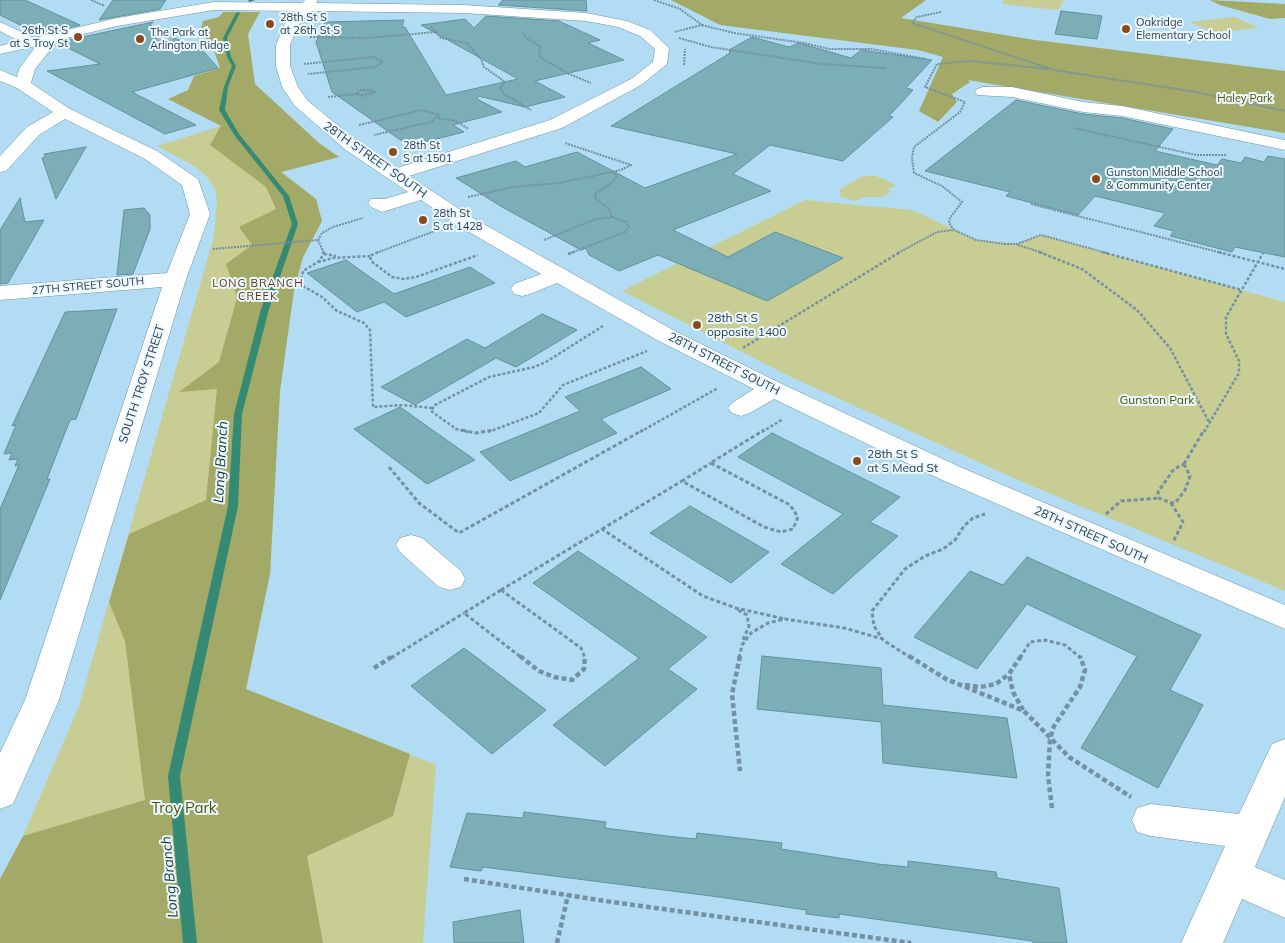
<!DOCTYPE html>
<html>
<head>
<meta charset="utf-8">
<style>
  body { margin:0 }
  canvas { display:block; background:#b2dcf3 }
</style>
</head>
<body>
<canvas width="1285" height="943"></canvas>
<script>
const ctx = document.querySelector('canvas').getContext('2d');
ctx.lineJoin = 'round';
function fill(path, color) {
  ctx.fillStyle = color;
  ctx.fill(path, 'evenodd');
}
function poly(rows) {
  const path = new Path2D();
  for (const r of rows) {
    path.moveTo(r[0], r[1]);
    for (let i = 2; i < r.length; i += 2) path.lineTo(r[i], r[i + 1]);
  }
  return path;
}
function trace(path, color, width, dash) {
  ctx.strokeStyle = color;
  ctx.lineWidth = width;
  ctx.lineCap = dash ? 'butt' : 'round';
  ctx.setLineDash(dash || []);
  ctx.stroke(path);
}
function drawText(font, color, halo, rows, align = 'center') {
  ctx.font = font + ' Mulish,sans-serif';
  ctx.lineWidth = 4;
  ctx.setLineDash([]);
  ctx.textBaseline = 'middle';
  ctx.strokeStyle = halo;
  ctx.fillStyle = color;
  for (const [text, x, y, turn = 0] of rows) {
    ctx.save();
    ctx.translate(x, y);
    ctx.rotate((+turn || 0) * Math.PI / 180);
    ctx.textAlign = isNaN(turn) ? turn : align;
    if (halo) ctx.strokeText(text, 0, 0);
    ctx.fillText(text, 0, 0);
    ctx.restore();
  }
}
const green = poly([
  [1004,0,1064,0,1058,10,1002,4],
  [1235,17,1259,28,1213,32,1189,22],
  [286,113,319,143,339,157,281,172,316,199,322,221,303,257,294,290,280,391,270,574,246,689,436,765,423,943,0,943,0,879,23,836,79,706,214,236,217,201,215,189,207,177,194,166,157,146,221,126],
  [863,176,875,176,889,181,896,186,886,189,891,192,882,197,864,197,856,201,841,197,839,190],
  [805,200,912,210,976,240,1017,244,1041,235,1285,302,1285,591,1027,484,789,376,622,291]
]);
const forest = poly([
  [671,0,926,0,901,18,1035,40,1285,71,1285,133,968,80,970,82,952,94,957,102,938,122,919,111,943,57,918,50,720,25],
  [1210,0,1285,4,1285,18,1270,19,1220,5],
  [223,12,260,12,248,34,255,84,319,143,339,157,281,172,316,199,322,221,303,257,294,290,280,391,270,574,246,689,410,754,393,816,307,856,323,943,0,943,0,879,23,836,145,800,125,641,109,602,129,534,206,500,217,389,179,392,219,362,237,298,226,264,252,245,239,227,276,209,266,187,210,145,221,126,168,99,188,90,194,76,220,68,212,45,200,32,203,21,219,17]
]);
const stream = poly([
  [249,0,255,0,250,2,248,1,249,0],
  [238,12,240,13,227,38,231,57,236,66,228,87,225,110,239,134,289,196,298,224,269,309,242,414,238,506,180,776,197,943,183,943,168,776,228,506,234,414,261,309,292,224,283,196,235,136,219,110,224,87,232,66,227,57,223,38,236,13,238,12]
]);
const building = poly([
  [0,0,25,0,80,25,40,35,0,15,0,0],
  [113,0,166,0,160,9,99,20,113,0],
  [503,0,586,0,587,11,498,5,503,0],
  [1061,11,1102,16,1097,39,1055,34,1061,11],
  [486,16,559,21,600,40,588,43,624,60,535,81,565,97,525,107,478,96,477,99,502,112,453,125,464,132,409,146,332,92,316,42,325,22,404,20,402,27,405,27,446,95,518,79,421,25,465,19,474,28,486,16],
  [153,22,150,26,204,52,218,68,132,92,196,125,165,134,47,71,100,64,58,43,59,42,153,22],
  [752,37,789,47,799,43,851,58,861,50,932,60,906,88,913,90,889,116,893,117,843,161,770,145,733,174,771,191,673,230,728,257,775,232,843,258,767,301,658,255,619,271,589,255,586,248,581,250,502,207,456,178,516,161,525,167,577,152,645,188,737,154,611,126,730,53,729,50,752,37],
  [1016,100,1083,114,1122,118,1173,129,1155,151,1217,165,1222,159,1241,163,1245,157,1264,162,1268,156,1285,159,1285,257,1235,247,1232,252,1170,236,1174,231,1154,226,1165,213,1095,196,1078,215,1006,196,1010,192,925,171,1016,100],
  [86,147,56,199,42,158,45,157,44,154,86,147],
  [20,198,25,222,44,220,8,283,0,284,0,230,20,198],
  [144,208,150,215,150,229,133,274,117,275,124,210,144,208],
  [346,260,394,294,470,267,495,283,406,317,384,302,357,312,307,273,346,260],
  [117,309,76,419,70,420,47,479,50,479,0,600,0,509,19,465,15,466,18,459,9,460,12,453,4,454,16,425,12,426,65,312,117,309],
  [542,314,577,330,516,367,496,358,415,405,381,387,467,339,485,348,542,314],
  [641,367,671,389,601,419,617,433,510,481,480,452,580,411,565,397,641,367],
  [400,407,475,460,427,484,354,429,400,407],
  [772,433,900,497,870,522,898,536,833,594,781,564,843,514,738,457,772,433],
  [690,506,769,552,731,583,650,533,690,506],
  [578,551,707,637,668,669,697,689,605,766,553,725,639,658,533,583,578,551],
  [1027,557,1201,635,1170,690,1203,705,1158,788,1081,748,1137,656,1027,604,977,669,914,637,970,571,1003,585,1027,557],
  [464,648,546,710,492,754,411,686,464,648],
  [762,656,881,668,883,705,1007,718,1017,778,883,763,881,722,757,709,762,656],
  [524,812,606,822,605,828,667,836,696,839,697,833,782,843,781,849,878,864,908,867,908,861,996,872,997,878,1059,888,1067,943,1033,943,1032,941,839,914,839,918,806,914,806,910,719,897,483,867,481,871,450,867,467,813,523,818,524,812],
  [520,910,524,943,454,943,453,922,520,910]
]);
const minorTunnel = poly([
  [164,42,167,33]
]);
const pathFar3 = poly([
  [91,0,105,6],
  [654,0,680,9,702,25,674,32],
  [941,12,917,17,912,23,1054,70,1196,92,1285,111],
  [702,25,734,33,804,43,829,49,871,49,926,59],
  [436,32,441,38,467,43,481,59,484,67,505,82,500,88,504,94,531,110],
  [523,33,526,38,541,47,539,52,541,58,569,74,591,83],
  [310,37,366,38,436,32,431,27],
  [679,38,711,47,822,64,886,68],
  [304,64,374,57,383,62,375,67,308,74],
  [684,65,685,49],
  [360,90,371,90,375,92,361,96,357,93,360,90],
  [328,97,357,94],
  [438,118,455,121,469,129],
  [359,125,422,110,439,115,431,122,374,135],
  [1074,128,1196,155,1227,155],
  [468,197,513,187,559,183,621,170,631,165,565,143],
  [1031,204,1222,253],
  [612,217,609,209,596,199,595,194,614,181,616,176,613,171],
  [954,230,949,223,950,218,962,202,942,186,914,173,912,158,914,147,960,112,965,102,925,87,937,64,971,61,1049,69],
  [318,240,324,253],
  [318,240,322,233,333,227,363,218],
  [544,240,596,219,612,217,627,222,629,227,625,232,571,253],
  [1018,245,1043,253],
  [213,249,318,240],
  [376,253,440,229],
  [898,253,937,232,954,230,976,240,1004,244,1017,244,1041,235,1107,253]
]);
const pathFar2 = poly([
  [323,252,324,254,318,262,303,271,301,280,303,286,322,297,337,311,364,323,370,330,373,407,402,405,433,408],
  [378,252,370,256,371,261,392,277,403,279,416,277,478,255],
  [1039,252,1082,269,1137,310,1170,348,1209,422],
  [1102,252,1242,290],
  [1218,252,1285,269],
  [324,254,336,256],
  [568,254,574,252],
  [318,262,333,258,370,256],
  [743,348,900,252],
  [468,432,456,429,431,411,435,405,489,377,534,367,546,362,603,326],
  [488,432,539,413,563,385,647,351],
  [640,432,718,388],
  [762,432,783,419],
  [1204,432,1239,373,1239,361,1226,334,1226,317,1263,253]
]);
const pathFar1 = poly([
  [462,430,475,433,494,430],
  [712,462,764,430],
  [711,463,790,505,798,517,793,529,781,532,764,527,682,481,711,463],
  [1184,464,1190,476,1185,490,1176,502,1171,503,1159,498,1158,492,1174,469,1184,464],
  [1184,464,1204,430],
  [389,467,419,503,459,533,643,430],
  [1171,503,1183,522,1173,542],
  [1106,514,1121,501,1159,498],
  [602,529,682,481],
  [501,590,581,648,585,658],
  [501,590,464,613,522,658],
  [501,590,602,529,703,596,736,608,785,619],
  [738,610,747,615,749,626,743,640],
  [391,658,464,613],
  [739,658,742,645,751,633,768,623,785,619,844,628,883,639],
  [911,658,883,640,874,626,872,611,905,569,925,556,943,549,955,540,964,526,973,518,985,514],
  [1020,658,1030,642,1045,640,1065,645,1081,658]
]);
const path = poly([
  [520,656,539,671,554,677,572,680,584,669,585,656],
  [740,656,732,694,740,771],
  [909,656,946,679,1024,711,1069,757,1131,797],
  [1021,656,1009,674,1013,692,1023,710],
  [374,668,393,656],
  [965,685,980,687,996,684,1009,674],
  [1052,808,1048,776,1050,739,1054,726,1080,687,1085,670,1080,656],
  [464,879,612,902,911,943],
  [557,943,568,895]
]);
const minor = poly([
  [305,0,318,0,316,3,464,5,586,13,627,21,650,30,669,48,667,64,641,85,562,128,409,176,473,218,673,330,782,384,960,467,1285,605,1285,629,940,479,774,399,750,413,741,416,732,413,728,408,732,403,754,389,657,340,557,283,530,294,522,296,514,294,511,289,514,284,541,274,459,226,421,200,382,212,371,207,368,203,371,199,385,199,408,192,346,150,295,106,282,87,276,66,276,45,284,25,296,11,214,10,117,26,58,40,35,69,31,83,70,109,157,151,198,179,210,214,186,279,59,700,13,804,0,809,0,753,25,700,162,287,0,300,0,286,167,273,190,214,182,185,145,159,65,119,39,135,6,171,0,172,0,156,27,127,53,112,17,88,0,81,0,70,17,77,19,69,36,46,0,54,0,46,19,41,0,31,0,22,34,38,117,18,214,2,302,3,305,0],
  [310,11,464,13,586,21,618,27,640,36,655,49,653,62,631,79,550,120,397,168,358,142,307,100,298,87,290,66,290,45,298,26,310,11],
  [983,87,1012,87,1083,102,1122,106,1285,140,1285,150,1122,116,1083,112,1012,97,977,95,975,92,977,89,983,87],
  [411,535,422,538,461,571,465,579,461,587,450,590,439,587,400,552,396,545,400,538,411,535],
  [1285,739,1285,797,1255,867,1285,880,1285,918,1242,899,1223,943,1181,943,1225,846,1151,836,1137,832,1132,820,1137,808,1151,804,1239,814,1272,744,1285,739]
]);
const markers = [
  [270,24,5,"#8b4918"],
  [1126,29,5,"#8b4918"],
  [78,37,5,"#8b4918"],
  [140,39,5,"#8b4918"],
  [393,152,5,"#8b4918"],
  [1096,179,5,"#8b4918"],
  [423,220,5,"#8b4918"],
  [697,325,5,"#8b4918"],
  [857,461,5,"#8b4918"]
];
const farPoinames = [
  ["28th St S",280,18],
  ["at 26th St S",280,31],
  ["Oakridge",1136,23],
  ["Elementary School",1136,36],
  ["26th St S",68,31,"right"],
  ["at S Troy St",68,44,"right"],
  ["The Park at",150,33],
  ["Arlington Ridge",150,46],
  ["28th St",403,146],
  ["S at 1501",403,159],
  ["Gunston Middle School",1106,173],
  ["& Community Center",1106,186],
  ["28th St",433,214],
  ["S at 1428",433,227]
];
const farParknames = [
  ["Haley Park",1245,99]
];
const farNeighbourhoodnames = [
  ["LONG BRANCH",258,284],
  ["CREEK",258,297]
];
const farStreetnames = [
  ["27TH STREET SOUTH",88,286,-5]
];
const streetNames = [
  ["28TH STREET SOUTH",375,160,35],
  ["28TH STREET SOUTH",724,364,27],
  ["SOUTH TROY STREET",142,384,-72],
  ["28TH STREET SOUTH",1091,535,24]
];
const poiNames = [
  ["28th St S",707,318],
  ["opposite 1400",707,332],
  ["28th St S",867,454],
  ["at S Mead St",867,468]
];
const parkNames = [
  ["Gunston Park",1157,400]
];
const waterNames = [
  ["Long Branch",221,462,-87],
  ["Long Branch",170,877,-95]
];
const nearParknames = [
  ["Troy Park",184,808]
];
fill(green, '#c8cd93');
fill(forest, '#a3a967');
fill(stream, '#358a73');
fill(building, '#7caeb8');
trace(building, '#61929c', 1);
trace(minorTunnel, '#97bcd0', 14, [14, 8]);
trace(minor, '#6a92a7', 1);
trace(pathFar3, '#7391a2', 2, [2, 1]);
trace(pathFar2, '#7391a2', 2.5, [3, 2]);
trace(pathFar1, '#7391a2', 3, [4, 2.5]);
trace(path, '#7391a2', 4.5, [5, 3]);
fill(minor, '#fff');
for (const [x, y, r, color] of markers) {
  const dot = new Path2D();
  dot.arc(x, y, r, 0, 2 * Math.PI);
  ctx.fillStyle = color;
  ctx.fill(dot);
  trace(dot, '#ebf8ff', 2);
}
drawText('11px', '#2c3d46', '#ebf8ff', farPoinames, 'left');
drawText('11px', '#505400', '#ebf8ff', farParknames);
ctx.letterSpacing = '1px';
drawText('11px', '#5f3110', '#ebf8ff', farNeighbourhoodnames);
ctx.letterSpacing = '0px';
drawText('11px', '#2c3d46', '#ebf8ff', farStreetnames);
drawText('12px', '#2c3d46', '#ebf8ff', streetNames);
drawText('12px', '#2c3d46', '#ebf8ff', poiNames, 'left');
drawText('12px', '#505400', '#ebf8ff', parkNames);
drawText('italic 14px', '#0f362c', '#ebf8ff', waterNames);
drawText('15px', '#505400', '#ebf8ff', nearParknames);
</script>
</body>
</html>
